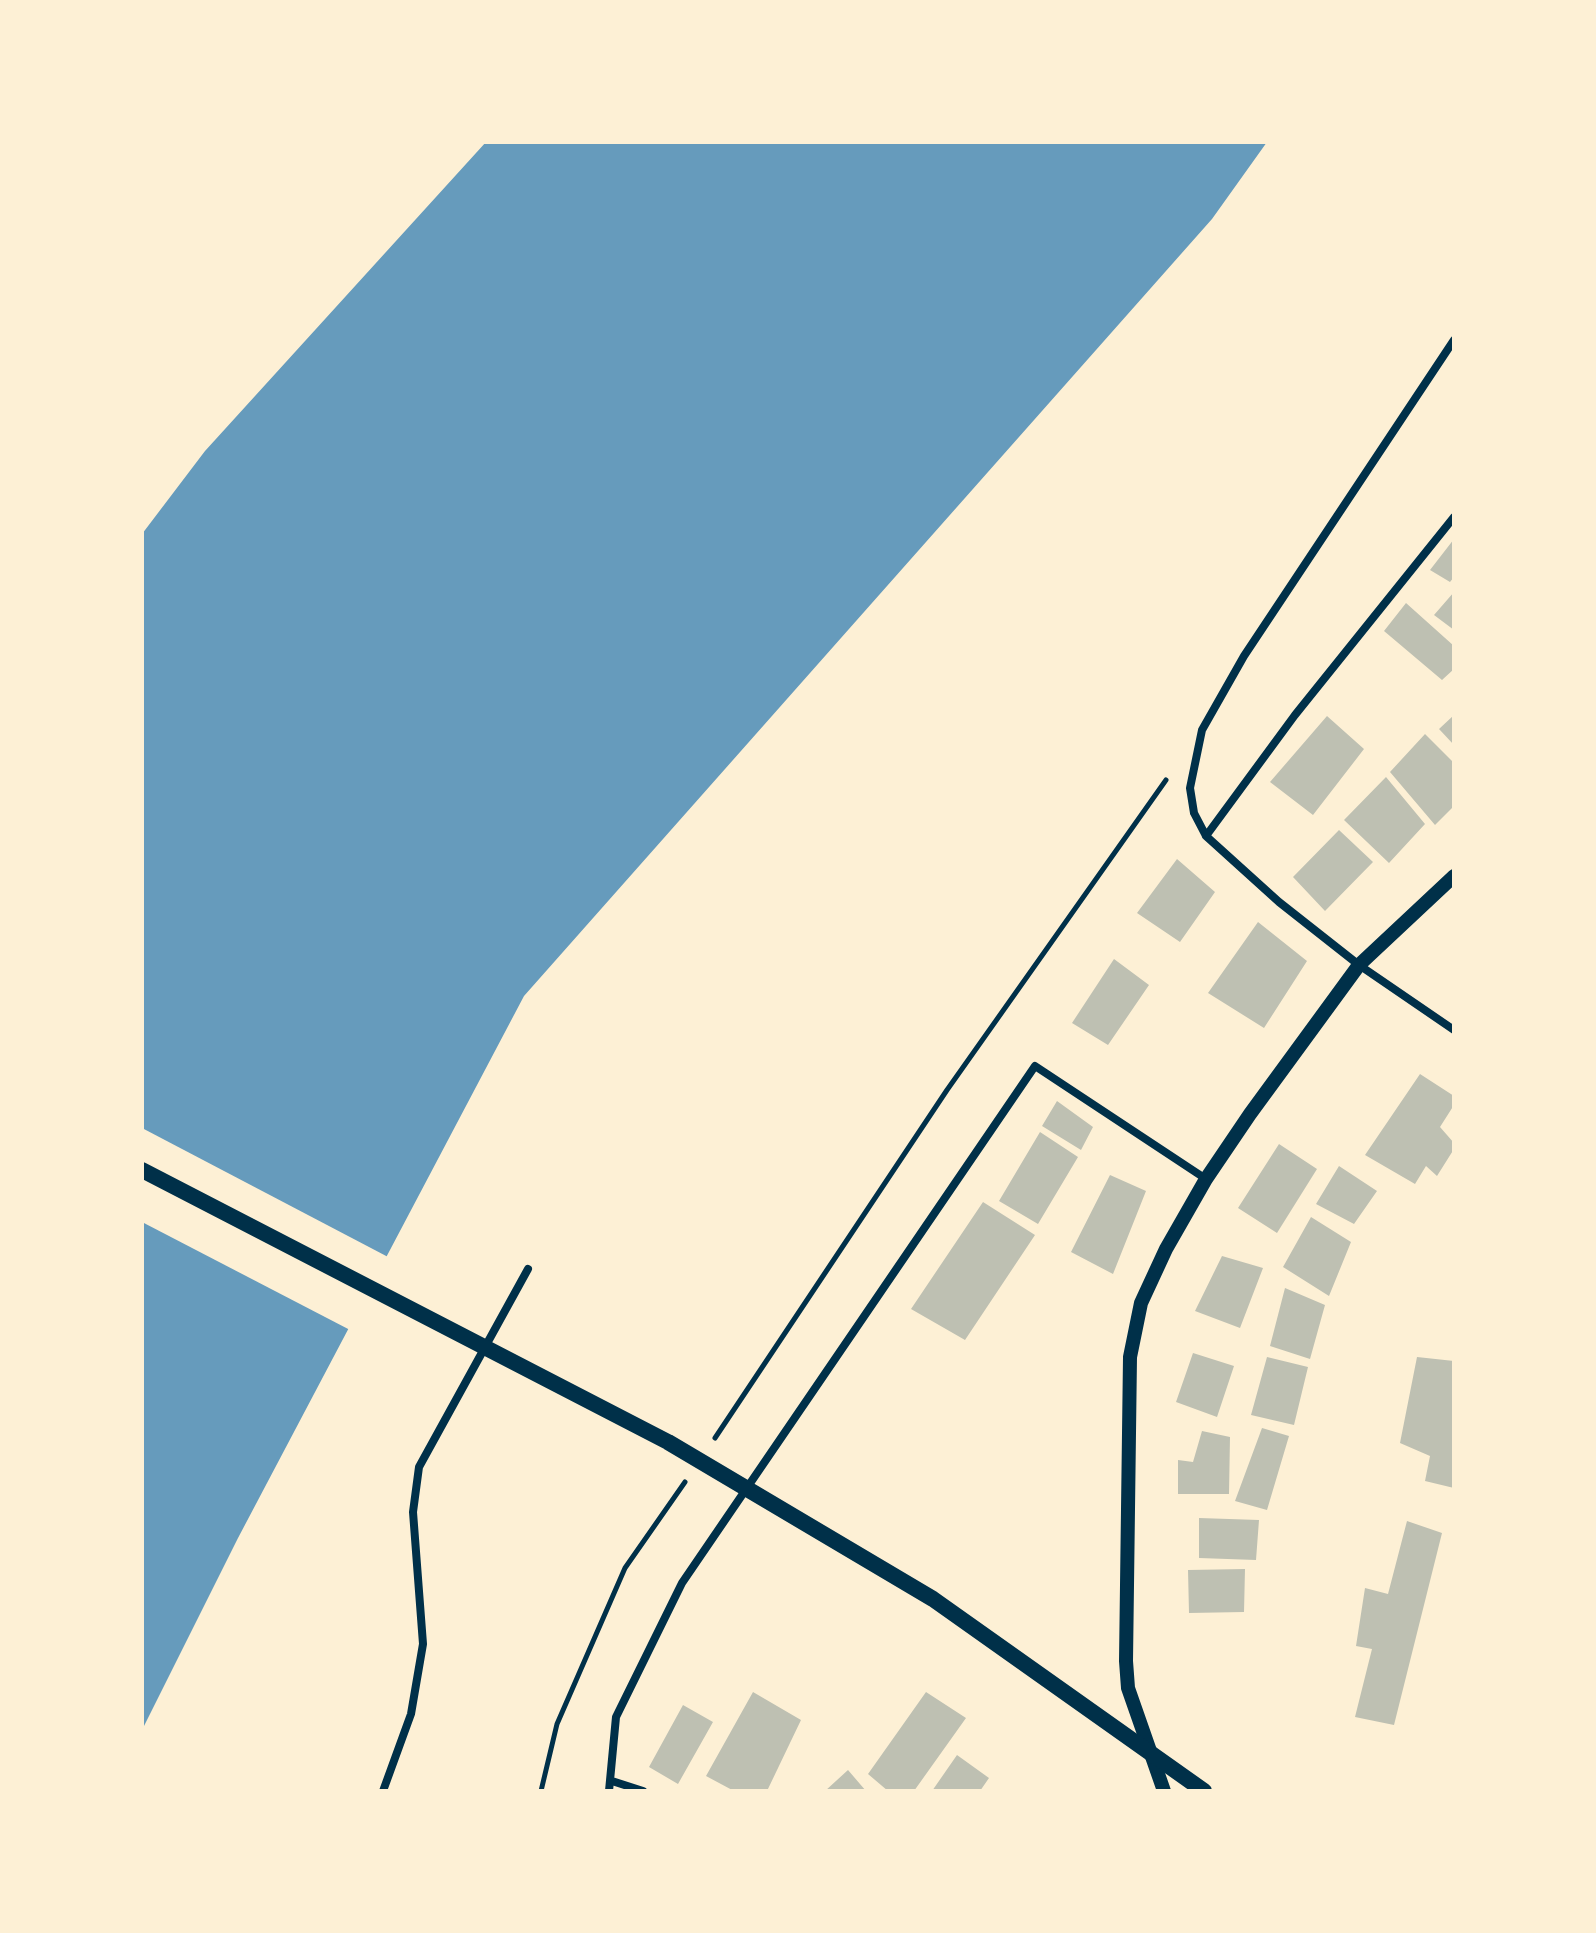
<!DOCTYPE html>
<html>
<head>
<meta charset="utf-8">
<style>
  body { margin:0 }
  #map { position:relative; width:1596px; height:1933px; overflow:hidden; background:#fdf0d5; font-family:"Alegreya Sans",sans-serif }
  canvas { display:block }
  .frame { position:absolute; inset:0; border:144px solid #fdf0d5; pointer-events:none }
</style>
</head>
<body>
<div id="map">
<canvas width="1596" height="1933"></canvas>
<div class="frame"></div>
</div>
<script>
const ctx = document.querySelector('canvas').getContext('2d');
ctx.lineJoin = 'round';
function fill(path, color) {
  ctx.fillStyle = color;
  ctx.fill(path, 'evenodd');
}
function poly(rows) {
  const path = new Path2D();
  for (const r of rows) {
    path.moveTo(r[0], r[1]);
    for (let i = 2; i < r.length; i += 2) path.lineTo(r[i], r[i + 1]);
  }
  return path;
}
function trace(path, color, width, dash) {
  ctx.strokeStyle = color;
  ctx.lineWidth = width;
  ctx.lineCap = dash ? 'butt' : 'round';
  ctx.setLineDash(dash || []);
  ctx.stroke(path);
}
const water = poly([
  [486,142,1267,142,1212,219,524,996,238,1538,142,1730,142,534,205,451]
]);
const pier = poly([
  [142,1128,390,1258,352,1331,142,1222]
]);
const building = poly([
  [1454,539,1454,577,1450,582,1430,570],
  [1454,592,1454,630,1434,615],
  [1406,603,1454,646,1454,669,1442,680,1384,631],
  [1454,715,1454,745,1439,729],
  [1327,716,1364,749,1313,815,1270,782],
  [1425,734,1454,763,1454,806,1435,825,1390,772],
  [1386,777,1425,824,1389,863,1344,820],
  [1339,830,1373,862,1325,911,1293,877],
  [1177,859,1215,892,1180,942,1137,913],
  [1258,922,1307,961,1264,1028,1208,993],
  [1114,959,1149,985,1108,1045,1072,1023],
  [1420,1074,1454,1096,1454,1105,1440,1127,1454,1143,1454,1149,1437,1176,1426,1166,1415,1184,1365,1155],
  [1057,1101,1093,1127,1081,1150,1042,1126],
  [1040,1132,1078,1157,1038,1224,999,1201],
  [1279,1144,1317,1169,1277,1233,1238,1208],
  [1339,1166,1377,1191,1354,1224,1316,1204],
  [1110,1175,1146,1191,1113,1274,1071,1252],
  [983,1202,1035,1235,965,1340,911,1309],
  [1311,1217,1351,1242,1329,1296,1283,1267],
  [1222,1256,1263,1268,1240,1328,1195,1311],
  [1285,1288,1325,1305,1310,1359,1270,1346],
  [1193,1353,1234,1366,1217,1417,1176,1402],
  [1267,1357,1308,1367,1294,1425,1251,1415],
  [1417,1357,1454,1361,1454,1488,1425,1481,1430,1456,1400,1443],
  [1262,1428,1289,1436,1267,1510,1235,1501],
  [1202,1431,1230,1437,1229,1494,1178,1494,1178,1460,1193,1462],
  [1199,1518,1259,1520,1256,1560,1199,1558],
  [1407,1521,1442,1533,1394,1725,1355,1717,1372,1649,1356,1646,1365,1588,1388,1594],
  [1245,1569,1244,1612,1189,1613,1188,1570],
  [753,1692,801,1720,767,1791,734,1791,706,1776],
  [926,1692,966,1718,914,1791,888,1791,868,1774],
  [683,1705,713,1722,678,1784,649,1767],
  [957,1755,989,1778,980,1791,932,1791],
  [848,1770,866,1791,825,1791]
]);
const path = poly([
  [715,1438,947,1090,1166,780],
  [541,1791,557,1724,625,1568,685,1482]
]);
const minor = poly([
  [1454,340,1244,656,1202,730,1190,788,1194,813,1206,836,1279,902,1359,965,1454,1030],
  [1206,836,1295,715,1454,517],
  [612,1781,643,1791],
  [383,1791,411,1714,423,1644,413,1512,419,1467,528,1269],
  [609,1791,616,1717,682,1583,1035,1066,1206,1179]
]);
const tertiary = poly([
  [1164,1791,1128,1688,1126,1661,1130,1357,1141,1303,1166,1249,1206,1179,1250,1114,1359,965,1454,876]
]);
const secondary = poly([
  [142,1170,668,1442,933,1599,1204,1791]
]);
fill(water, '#669bbc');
fill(pier, '#fdf0d5');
fill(building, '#bec0b2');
trace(path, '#003049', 5);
trace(minor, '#003049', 8);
trace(tertiary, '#003049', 14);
trace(secondary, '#003049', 16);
</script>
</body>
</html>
